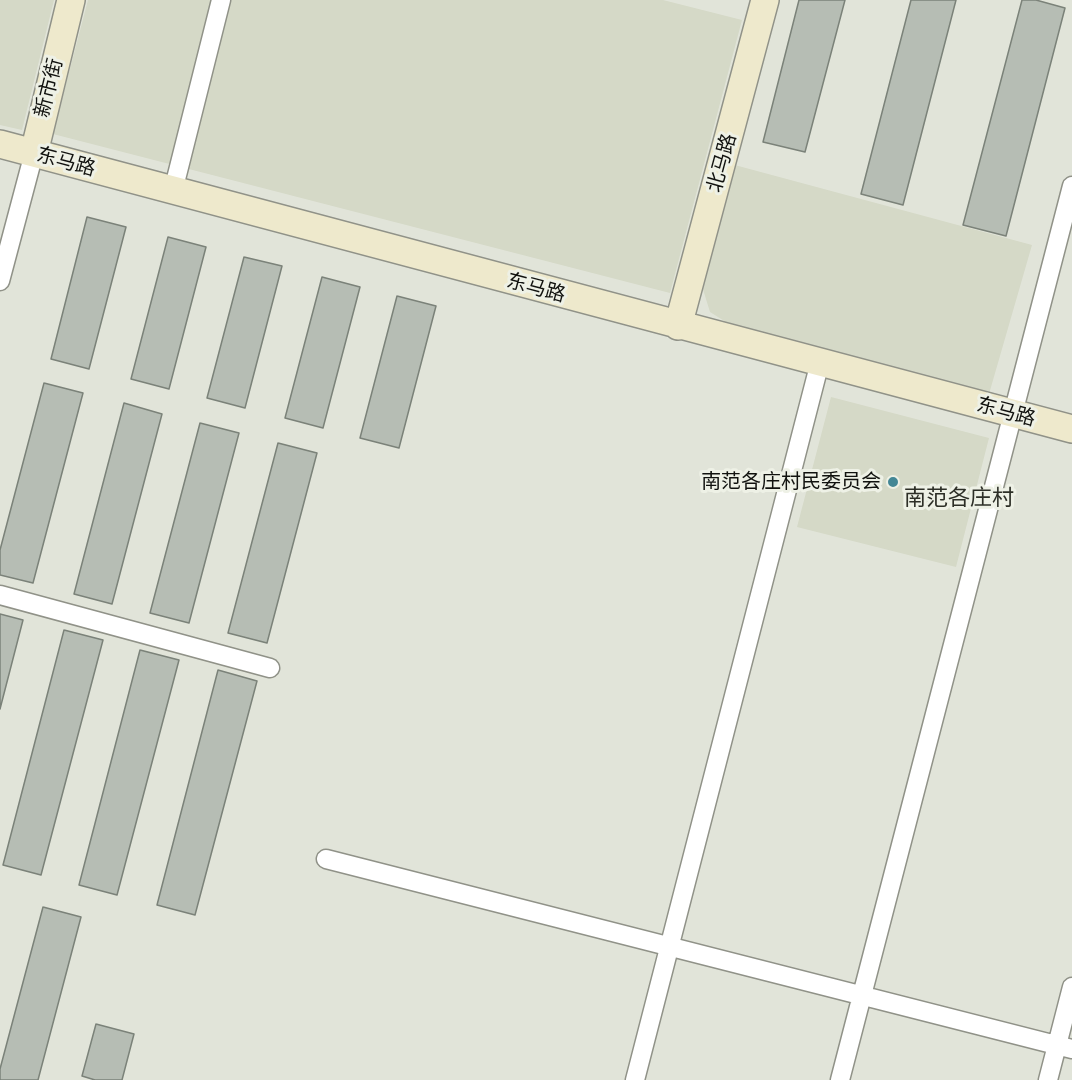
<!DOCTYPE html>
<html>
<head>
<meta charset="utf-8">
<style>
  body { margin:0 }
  canvas { display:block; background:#e1e4d9 }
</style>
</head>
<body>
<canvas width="1072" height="1080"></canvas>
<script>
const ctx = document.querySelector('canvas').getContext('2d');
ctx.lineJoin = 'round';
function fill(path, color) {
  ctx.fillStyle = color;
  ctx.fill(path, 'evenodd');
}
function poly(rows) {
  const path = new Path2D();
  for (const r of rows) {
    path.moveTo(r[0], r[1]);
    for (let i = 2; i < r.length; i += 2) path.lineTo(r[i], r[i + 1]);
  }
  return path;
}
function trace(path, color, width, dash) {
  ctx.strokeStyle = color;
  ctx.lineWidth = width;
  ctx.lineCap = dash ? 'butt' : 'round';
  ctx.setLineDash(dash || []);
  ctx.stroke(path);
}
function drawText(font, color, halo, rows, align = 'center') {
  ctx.font = font + ' Inter,"Noto Sans SC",sans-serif';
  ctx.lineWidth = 6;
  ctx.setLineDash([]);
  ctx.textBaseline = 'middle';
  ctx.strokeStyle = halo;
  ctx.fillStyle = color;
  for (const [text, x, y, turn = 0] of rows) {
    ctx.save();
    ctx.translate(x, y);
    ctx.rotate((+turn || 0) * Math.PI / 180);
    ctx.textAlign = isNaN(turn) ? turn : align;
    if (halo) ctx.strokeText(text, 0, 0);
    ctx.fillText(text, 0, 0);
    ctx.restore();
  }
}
const built = poly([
  [0,0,54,0,22,130,0,125],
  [88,0,663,0,742,20,670,293,53,134],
  [731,164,1032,245,989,394,726,322,710,312,701,283],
  [831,397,989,438,956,567,797,527]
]);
const building = poly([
  [799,0,845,0,805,152,763,142,799,0],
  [911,0,956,0,903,205,861,194,911,0],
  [1022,0,1036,0,1065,8,1006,236,963,225,1022,0],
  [87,217,126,227,89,369,51,359,87,217],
  [168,237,206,247,169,389,131,379,168,237],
  [244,257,282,266,245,408,207,398,244,257],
  [322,277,360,287,323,428,285,418,322,277],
  [397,296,436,306,399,448,360,438,397,296],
  [44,383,83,393,33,583,0,575,0,550,44,383],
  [124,403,162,414,112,604,74,594,124,403],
  [200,423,239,433,189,623,150,613,200,423],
  [278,443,317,453,267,643,228,633,278,443],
  [0,614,23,620,0,709,0,614],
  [64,630,103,640,41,875,3,865,64,630],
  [140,650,179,660,117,895,79,885,140,650],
  [218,670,257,681,195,915,157,905,218,670],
  [43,907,81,917,38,1080,0,1080,0,1069,43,907],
  [96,1024,134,1034,122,1080,95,1080,82,1076,96,1024]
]);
const street = poly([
  [173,191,221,0],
  [0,281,34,153],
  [0,595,270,668],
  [326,859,1072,1049],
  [635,1080,820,362],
  [840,1080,1072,186],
  [1048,1080,1072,987]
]);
const secondary = poly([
  [0,144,1072,429],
  [34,153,71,0],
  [678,326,765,0]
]);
const markers = [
  [893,482,6,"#438795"]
];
const streetNames = [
  ["新市街",49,88,-76],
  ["东马路",66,162,15],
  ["北马路",722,163,-75],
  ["东马路",536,288,15],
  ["东马路",1006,412,15]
];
const poiNames = [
  ["南范各庄村民委员会",881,482]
];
const quarterNames = [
  ["南范各庄村",959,498]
];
fill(built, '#d5d9c7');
fill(building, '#b6bdb4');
trace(building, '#7b8279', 1.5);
trace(street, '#909288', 21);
trace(secondary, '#909288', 30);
trace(street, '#fff', 18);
trace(secondary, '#eee9cc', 27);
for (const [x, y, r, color] of markers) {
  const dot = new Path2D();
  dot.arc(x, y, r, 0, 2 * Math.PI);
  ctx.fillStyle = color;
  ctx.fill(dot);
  trace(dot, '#eef1e6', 2);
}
drawText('20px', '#11120f', '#eef1e6', streetNames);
drawText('20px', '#11120f', '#eef1e6', poiNames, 'right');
drawText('22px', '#2d2f27', '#eef1e6', quarterNames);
</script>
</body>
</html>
